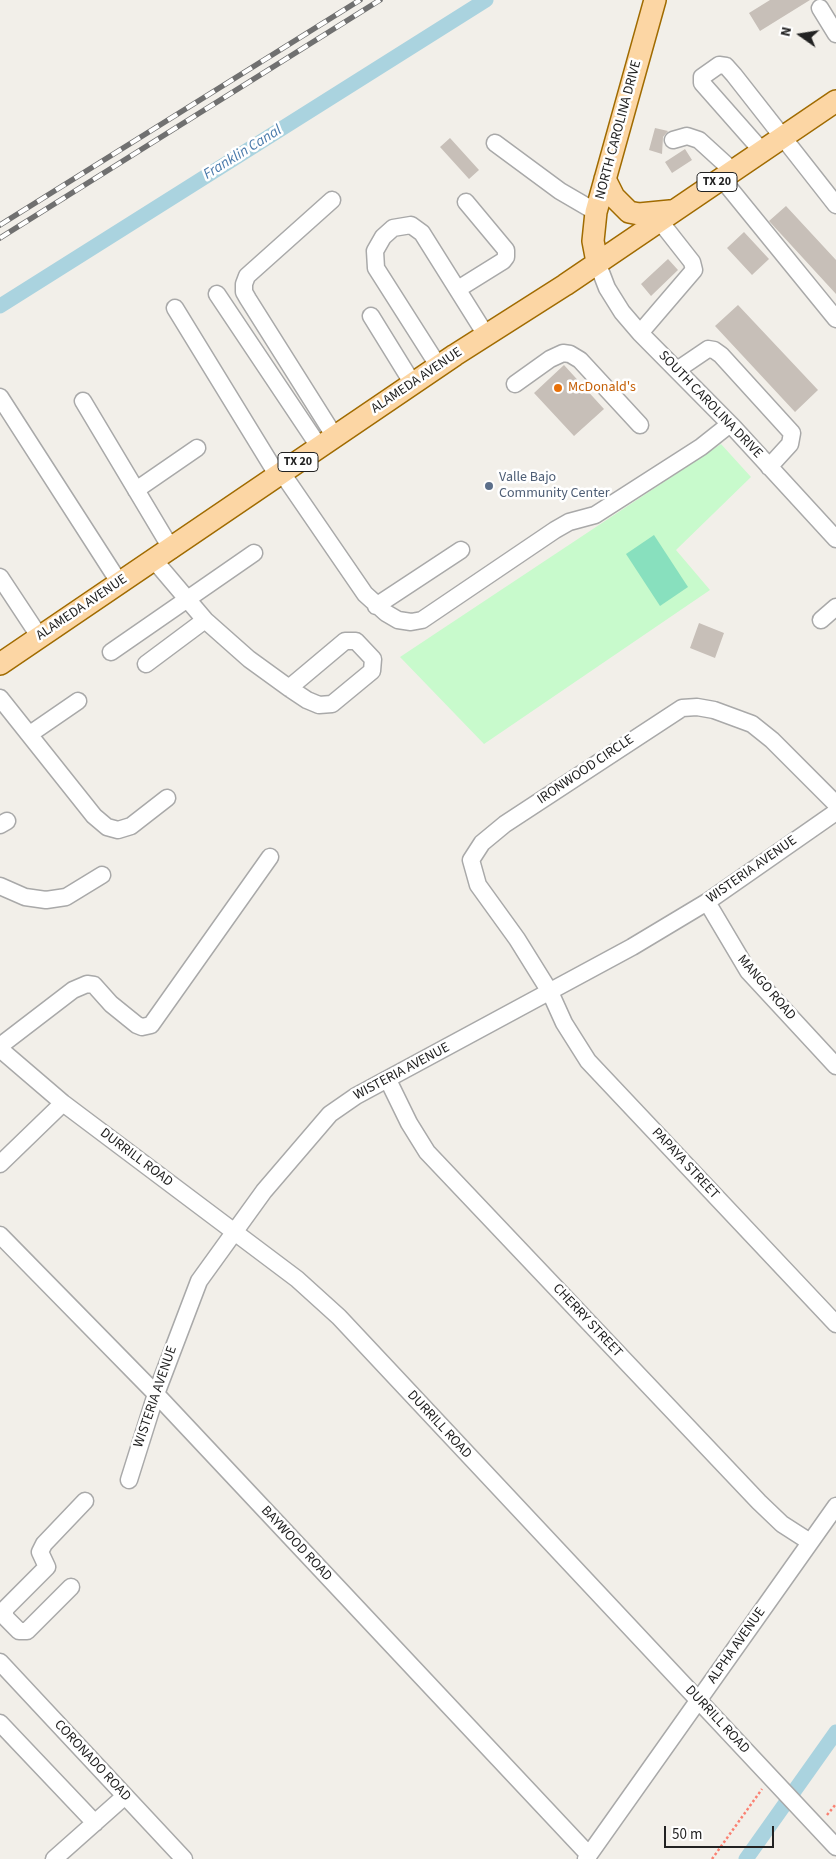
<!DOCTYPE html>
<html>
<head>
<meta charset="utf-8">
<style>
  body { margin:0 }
  #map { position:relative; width:836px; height:1859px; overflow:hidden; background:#f2efe9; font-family:"Source Sans 3",sans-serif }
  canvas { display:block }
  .north { position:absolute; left:776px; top:10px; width:50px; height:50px; -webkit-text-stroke:4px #fff; paint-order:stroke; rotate:283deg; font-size:14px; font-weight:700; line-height:20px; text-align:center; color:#222 }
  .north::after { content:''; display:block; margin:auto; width:18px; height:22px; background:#222; clip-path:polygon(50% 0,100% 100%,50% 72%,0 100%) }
  .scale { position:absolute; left:664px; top:1826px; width:110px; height:22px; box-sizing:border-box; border:2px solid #222; border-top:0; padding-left:6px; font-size:15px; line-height:18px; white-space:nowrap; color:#222; -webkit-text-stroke:4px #fff; paint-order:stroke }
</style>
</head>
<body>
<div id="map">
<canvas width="836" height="1859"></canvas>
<div class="north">N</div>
<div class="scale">50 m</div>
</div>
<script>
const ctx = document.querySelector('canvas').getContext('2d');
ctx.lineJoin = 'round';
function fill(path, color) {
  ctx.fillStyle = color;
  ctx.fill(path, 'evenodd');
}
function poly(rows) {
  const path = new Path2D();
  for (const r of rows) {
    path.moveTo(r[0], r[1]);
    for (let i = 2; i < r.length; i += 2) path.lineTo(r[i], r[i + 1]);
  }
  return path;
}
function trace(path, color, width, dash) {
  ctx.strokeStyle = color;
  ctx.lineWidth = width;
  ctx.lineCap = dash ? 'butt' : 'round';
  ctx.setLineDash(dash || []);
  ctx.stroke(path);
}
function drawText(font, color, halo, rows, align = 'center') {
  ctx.font = font + ' "Source Sans 3",sans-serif';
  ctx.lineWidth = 5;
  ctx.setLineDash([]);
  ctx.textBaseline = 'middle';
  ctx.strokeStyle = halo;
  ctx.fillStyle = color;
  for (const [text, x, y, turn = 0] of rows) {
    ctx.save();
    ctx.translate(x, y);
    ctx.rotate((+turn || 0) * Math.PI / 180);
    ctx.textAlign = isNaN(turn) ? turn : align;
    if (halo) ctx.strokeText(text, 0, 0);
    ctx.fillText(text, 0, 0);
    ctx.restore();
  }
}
const park = poly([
  [721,444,751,477,676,550,710,590,484,744,400,657]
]);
const pitch = poly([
  [654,535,688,587,660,606,626,554]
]);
const canal = poly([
  [0,306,486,0],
  [746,1859,836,1732]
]);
const building = poly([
  [770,0,810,0,760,31,749,13],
  [655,128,668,131,663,137,662,154,649,150],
  [450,138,479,170,469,179,440,147],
  [685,149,692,160,672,173,665,162],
  [786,206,836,260,836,294,769,221],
  [744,232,769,259,752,275,727,248],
  [668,259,678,270,651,296,641,284],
  [738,305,818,390,795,412,715,326],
  [564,365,604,409,574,436,534,393],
  [699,623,724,633,715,658,690,648]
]);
const path = poly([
  [827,1815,836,1804],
  [712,1859,762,1789]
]);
const minor = poly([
  [820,8,836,34],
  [673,140,687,136,699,140,733,171],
  [495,143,560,191,596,212],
  [762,151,702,83,702,77,719,65,726,66,734,75,836,205],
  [722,179,836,319],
  [332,200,247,276,244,284,244,292,248,299,335,437],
  [597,262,607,288,622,312,640,333,734,428,836,539],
  [458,289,503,261,506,257,506,250,466,202],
  [217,294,320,448],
  [175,308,278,476],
  [371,316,413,384],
  [640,333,694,270,692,262,659,220],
  [439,367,376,268,375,251,383,237,393,228,411,225,422,233,486,335],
  [677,370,708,349,714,350,721,355,792,433,790,444,769,467],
  [515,384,550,359,563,353,570,354,580,360,640,425],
  [0,397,119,582],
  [83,401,172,550],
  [282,473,365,594,386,613,398,620,411,622,422,620,555,530,569,522,595,515,701,447,730,424],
  [136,490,197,448],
  [154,560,205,620,249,659,289,688,307,700,319,705,332,704,372,671,373,659,356,641,345,641,289,688],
  [0,577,39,636],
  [376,606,461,550],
  [821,620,836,607],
  [111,652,254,553],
  [146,664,205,620],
  [0,698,94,816,107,827,118,830,131,826,167,798],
  [30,734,78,701],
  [836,804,772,740,752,724,714,710,697,707,682,708,505,824,482,843,471,860,478,885,517,939,550,992,564,1023,588,1061,836,1324],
  [0,825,7,821],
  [0,886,25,897,46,900,66,897,102,875],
  [707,902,748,971,836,1066],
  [0,1046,73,990,87,984,94,985,111,1004,137,1025,142,1027,151,1025,270,857],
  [0,1049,63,1103,297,1279,339,1317,836,1847],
  [388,1080,409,1123,427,1152,759,1502,782,1524,810,1542],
  [0,1164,63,1103],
  [0,1235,156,1394,589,1855],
  [129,1480,156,1394,199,1281,264,1191,330,1114,356,1096,632,947,707,902,836,812],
  [71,1587,27,1631,19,1631,5,1617,5,1609,47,1567,40,1552,44,1544,85,1501],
  [0,1662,184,1859],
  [0,1723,95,1823],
  [54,1859,125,1796],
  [586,1859,836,1506]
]);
const major = poly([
  [605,179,614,197,629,212,639,214,670,211],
  [597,262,593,241,596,212,655,0],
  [0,664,455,355,565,285,836,101]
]);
const rail = poly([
  [0,225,360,0],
  [0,238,380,0]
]);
const markers = [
  [558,388,5,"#e8710a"],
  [489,486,5,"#5c6f8a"]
];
const shields = [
  [717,182,40],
  [298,462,40]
];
const shieldNames = [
  ["TX 20",717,182],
  ["TX 20",298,462]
];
const streetNames = [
  ["NORTH CAROLINA DRIVE",619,130,-75],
  ["ALAMEDA AVENUE",417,381,-34],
  ["SOUTH CAROLINA DRIVE",710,405,46],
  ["ALAMEDA AVENUE",82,608,-34],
  ["IRONWOOD CIRCLE",586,770,-34],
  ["WISTERIA AVENUE",752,870,-35],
  ["MANGO ROAD",766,988,49],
  ["WISTERIA AVENUE",402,1072,-28],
  ["DURRILL ROAD",136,1158,37],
  ["PAPAYA STREET",685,1164,47],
  ["CHERRY STREET",587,1321,47],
  ["WISTERIA AVENUE",156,1397,-71],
  ["DURRILL ROAD",439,1425,47],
  ["BAYWOOD ROAD",296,1544,47],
  ["ALPHA AVENUE",737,1646,-55],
  ["DURRILL ROAD",717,1720,47],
  ["CORONADO ROAD",92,1761,47]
];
const foodNames = [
  ["McDonald's",568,388]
];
const serviceNames = [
  ["Valle Bajo",499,478],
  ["Community Center",499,494]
];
const waterNames = [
  ["Franklin Canal",243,153,-32]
];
fill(park, '#c8facc');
fill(pitch, '#88e0be');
trace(canal, '#aad3df', 15);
fill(building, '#c7bfb8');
trace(minor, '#a9a9a9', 19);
trace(major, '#a06b00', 24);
trace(path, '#fa8072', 2.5, [2.5, 2.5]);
trace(minor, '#fff', 16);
trace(major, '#fcd6a4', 21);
trace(rail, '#707070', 5.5);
trace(rail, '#fff', 4, [11]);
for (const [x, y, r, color] of markers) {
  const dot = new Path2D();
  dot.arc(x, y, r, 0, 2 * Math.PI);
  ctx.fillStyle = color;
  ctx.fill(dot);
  trace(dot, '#fff', 2);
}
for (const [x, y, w] of shields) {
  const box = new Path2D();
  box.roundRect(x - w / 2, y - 9.5, w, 19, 4);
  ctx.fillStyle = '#fff';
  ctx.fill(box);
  trace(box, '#222', 1);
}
drawText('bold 12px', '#222', null, shieldNames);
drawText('14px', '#222', '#fff', streetNames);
drawText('14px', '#c56008', '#fff', foodNames, 'left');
drawText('14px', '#4e5e75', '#fff', serviceNames, 'left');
drawText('italic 15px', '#4a7aab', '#fff', waterNames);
</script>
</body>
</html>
